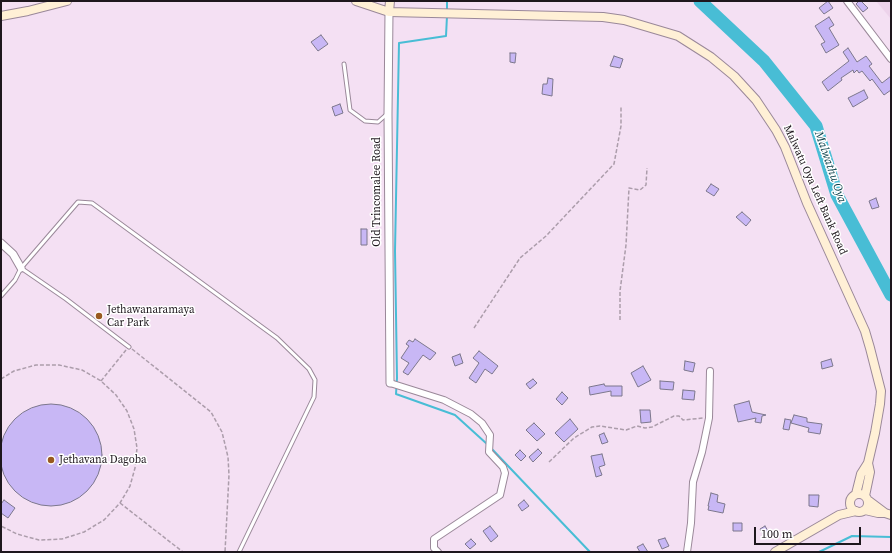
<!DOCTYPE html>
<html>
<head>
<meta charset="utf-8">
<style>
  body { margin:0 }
  #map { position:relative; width:892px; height:553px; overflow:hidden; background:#f4e0f3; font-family:"Source Serif 4",serif }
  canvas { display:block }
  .frame { position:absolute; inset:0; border:2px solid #1e171d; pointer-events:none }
  .scale { position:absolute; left:754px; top:527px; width:107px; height:18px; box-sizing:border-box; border:2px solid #1e171d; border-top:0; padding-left:5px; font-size:12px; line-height:14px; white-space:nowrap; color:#1e171d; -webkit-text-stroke:3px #fff; paint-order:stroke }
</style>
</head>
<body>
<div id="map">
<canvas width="892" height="553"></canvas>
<div class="frame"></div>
<div class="scale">100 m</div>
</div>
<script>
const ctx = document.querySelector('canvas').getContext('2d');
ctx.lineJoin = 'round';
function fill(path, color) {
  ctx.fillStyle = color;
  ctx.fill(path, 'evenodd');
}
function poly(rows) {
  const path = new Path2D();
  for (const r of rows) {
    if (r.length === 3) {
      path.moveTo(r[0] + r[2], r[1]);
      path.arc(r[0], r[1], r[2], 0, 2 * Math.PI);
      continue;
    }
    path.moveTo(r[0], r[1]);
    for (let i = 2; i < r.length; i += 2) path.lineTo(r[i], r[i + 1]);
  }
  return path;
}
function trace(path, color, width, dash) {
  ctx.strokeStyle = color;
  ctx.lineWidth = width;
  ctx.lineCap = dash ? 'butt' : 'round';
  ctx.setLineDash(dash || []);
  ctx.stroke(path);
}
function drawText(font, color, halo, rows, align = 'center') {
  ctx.font = font + ' "Source Serif 4",serif';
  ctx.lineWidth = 3;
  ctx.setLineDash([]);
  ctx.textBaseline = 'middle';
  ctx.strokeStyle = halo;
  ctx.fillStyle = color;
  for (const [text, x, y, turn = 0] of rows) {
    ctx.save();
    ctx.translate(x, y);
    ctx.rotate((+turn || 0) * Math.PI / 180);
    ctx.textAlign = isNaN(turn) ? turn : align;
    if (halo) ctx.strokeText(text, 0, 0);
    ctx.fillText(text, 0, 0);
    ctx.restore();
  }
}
const built = poly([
  [876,1,891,1,891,19]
]);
const stream = poly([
  [447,11,447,1],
  [447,16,446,36,399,43,395,251,397,378,396,394,455,415,487,444],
  [490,447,590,552],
  [819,552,852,536,891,537]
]);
const river = poly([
  [700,1,764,61,816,126,837,195,891,295]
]);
const building = poly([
  [828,1,833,8,824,14,819,8,828,1],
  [859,1,861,1,868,8,863,12,856,4,859,1],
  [829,17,834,25,829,28,839,45,826,53,821,44,825,42,815,26,829,17],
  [321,35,328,44,318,51,311,42,321,35],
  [848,48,857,62,866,56,872,64,869,66,882,83,891,76,891,90,884,95,872,79,870,81,862,71,859,73,857,70,854,73,853,70,841,78,842,80,828,91,822,82,849,61,843,52,848,48],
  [510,53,516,53,515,63,510,62,510,53],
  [614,56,623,59,620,68,610,66,614,56],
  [548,78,553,79,552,96,542,94,543,84,547,84,548,78],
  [864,90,868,98,853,107,848,98,864,90],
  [340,104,343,113,335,116,332,107,340,104],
  [711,184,719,189,714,196,706,191,711,184],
  [876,198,879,207,872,209,869,201,876,198],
  [742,212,751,220,746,226,736,217,742,212],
  [361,229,367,229,367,245,361,245,361,229],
  [415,339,436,353,430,360,423,355,408,375,403,372,409,363,401,358,409,346,406,344,409,340,413,342,415,339],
  [479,351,498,366,492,374,485,369,476,383,469,378,479,363,473,358,479,351],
  [460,354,463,363,455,366,452,357,460,354],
  [831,359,833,366,822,369,821,362,831,359],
  [685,361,695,363,693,372,684,370,685,361],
  [643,366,651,380,638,387,631,373,643,366],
  [533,379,537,383,530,389,526,384,533,379],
  [660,381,674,382,673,390,660,389,660,381],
  [604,384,605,386,622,386,622,396,611,396,611,391,590,395,589,387,604,384],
  [683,390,695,391,694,400,682,399,683,390],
  [562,392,568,398,562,405,556,399,562,392],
  [749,401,752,412,766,415,762,416,761,423,755,422,756,418,738,422,734,405,749,401],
  [51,455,51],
  [640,410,650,410,651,422,641,423,640,410],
  [794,415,807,418,807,422,822,424,820,434,808,432,809,428,791,423,794,415],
  [570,419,578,429,564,442,555,433,570,419],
  [785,419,791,420,789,430,783,429,785,419],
  [534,423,545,434,537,441,526,430,534,423],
  [604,433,608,442,602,444,599,435,604,433],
  [538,449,542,453,533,462,529,457,538,449],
  [520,450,526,456,521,461,515,455,520,450],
  [602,454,605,465,599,467,602,475,596,477,591,456,602,454],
  [711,493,718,495,717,502,725,504,723,513,708,510,709,506,708,506,711,493],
  [809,495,819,495,818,507,809,506,809,495],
  [4,500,15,508,8,518,1,513,1,504,4,500],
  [524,500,529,506,522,511,518,505,524,500],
  [733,523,742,523,742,531,733,531,733,523],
  [490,526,498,536,491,542,483,531,490,526],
  [765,526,771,536,766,539,760,529,765,526],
  [665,538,669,546,662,549,658,540,665,538],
  [471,539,476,544,470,549,465,544,471,539],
  [643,544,648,552,640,552,637,547,643,544]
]);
const path = poly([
  [620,320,620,291,626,245,629,188,640,190,646,185,647,168],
  [474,328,520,258,546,236,614,164,621,126,621,106],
  [132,349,211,412,222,432,228,457,229,475,225,552],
  [1,379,14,371,36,365,59,365,82,370,101,381,116,395,127,411,134,429,137,448,135,468,130,486,120,503,104,520,84,532,62,539,39,540,17,534,1,526],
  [101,381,126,350],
  [549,462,574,438,592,427,600,426,626,430,637,426,645,428,652,427,674,416,679,416,683,420,703,418],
  [120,503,183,552]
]);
const service = poly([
  [344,64,350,110,365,121,378,122,387,114],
  [21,268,66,299,129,347],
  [1,296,15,280,21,268,78,202,92,203,277,338,309,369,315,380,314,397,239,552]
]);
const minor = poly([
  [847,1,891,59],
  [390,383,444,400,471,414,482,423,490,435,489,452,503,467,505,473,500,495,434,539,434,548,438,552],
  [687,552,691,523,693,482,702,452,709,418,710,371]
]);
const tertiary = poly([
  [389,12,388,114,390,383],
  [1,243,13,254,21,268]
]);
const secondary = poly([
  [356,1,389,12,603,17,624,20,678,36,711,57,734,76,756,100,776,130,785,147,807,203,865,331,870,348,881,391,880,404,875,433,868,463,861,474,856,494],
  [389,12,390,1],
  [1,16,28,11,67,1],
  [859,503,9],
  [865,496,870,472,868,463],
  [869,501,885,513,891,515],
  [865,510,878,513,885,513],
  [775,552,839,515,856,511]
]);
const markers = [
  [99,316,4,"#995a20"],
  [51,460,4,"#995a20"]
];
const streetNames = [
  ["Malwatu Oya Left Bank Road",815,190,66],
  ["Old Trincomalee Road",377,192,-90]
];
const poiNames = [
  ["Jethawanaramaya",107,310],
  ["Car Park",107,323],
  ["Jethavana Dagoba",59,460]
];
const waterNames = [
  ["Malwathu Oya",830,167,71]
];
fill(built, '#edd3eb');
trace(stream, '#48bdd5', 2);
trace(river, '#48bdd5', 13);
fill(building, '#c8b7f5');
trace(building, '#7c778c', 1);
trace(service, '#9a8899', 5);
trace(minor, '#9a8899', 8);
trace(tertiary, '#9a8899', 9);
trace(secondary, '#9a8899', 10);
trace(path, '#ac9dab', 1.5, [4, 2]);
trace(service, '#fff', 3);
trace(minor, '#fff', 6);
trace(tertiary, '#fff', 7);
trace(secondary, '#fff0d6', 8);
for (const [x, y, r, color] of markers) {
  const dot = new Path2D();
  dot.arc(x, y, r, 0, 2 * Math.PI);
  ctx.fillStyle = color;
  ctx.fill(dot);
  trace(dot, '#fff', 1.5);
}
drawText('11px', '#1e171d', '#fff', streetNames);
drawText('11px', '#1e171d', '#fff', poiNames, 'left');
drawText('italic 12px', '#0a404a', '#fff', waterNames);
</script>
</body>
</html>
